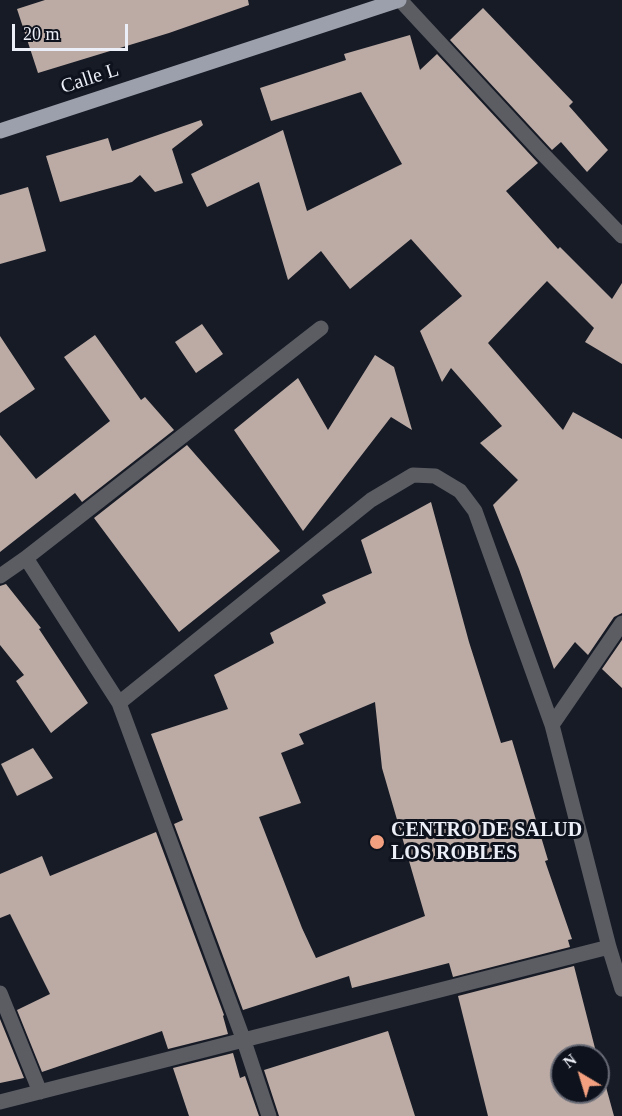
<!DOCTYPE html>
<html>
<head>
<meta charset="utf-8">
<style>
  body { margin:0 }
  #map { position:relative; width:622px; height:1116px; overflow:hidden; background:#171b26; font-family:"Times New Roman",serif }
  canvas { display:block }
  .north { position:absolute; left:550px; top:1044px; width:60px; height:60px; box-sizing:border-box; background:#0e121c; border:2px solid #676a74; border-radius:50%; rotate:322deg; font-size:16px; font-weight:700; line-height:24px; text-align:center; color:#eceff7 }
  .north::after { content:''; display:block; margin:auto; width:21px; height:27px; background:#f2a07f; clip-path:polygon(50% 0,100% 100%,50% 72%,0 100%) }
  .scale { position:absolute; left:12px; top:24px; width:116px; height:27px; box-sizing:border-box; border:3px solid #eceff7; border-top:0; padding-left:8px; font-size:18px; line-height:21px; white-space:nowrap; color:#eceff7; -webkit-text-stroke:4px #0e121c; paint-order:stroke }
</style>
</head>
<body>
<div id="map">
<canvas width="622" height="1116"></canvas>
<div class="north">N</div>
<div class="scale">20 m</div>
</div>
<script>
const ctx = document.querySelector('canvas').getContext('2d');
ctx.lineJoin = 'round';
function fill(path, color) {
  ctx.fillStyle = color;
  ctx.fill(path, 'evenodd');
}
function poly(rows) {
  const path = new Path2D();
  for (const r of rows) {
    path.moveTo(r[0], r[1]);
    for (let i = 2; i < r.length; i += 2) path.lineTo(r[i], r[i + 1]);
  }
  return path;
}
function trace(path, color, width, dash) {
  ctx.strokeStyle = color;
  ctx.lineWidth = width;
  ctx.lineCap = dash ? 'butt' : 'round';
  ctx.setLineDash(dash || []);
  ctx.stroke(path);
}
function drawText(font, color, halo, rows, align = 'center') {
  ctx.font = font + ' "Times New Roman",serif';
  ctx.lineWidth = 6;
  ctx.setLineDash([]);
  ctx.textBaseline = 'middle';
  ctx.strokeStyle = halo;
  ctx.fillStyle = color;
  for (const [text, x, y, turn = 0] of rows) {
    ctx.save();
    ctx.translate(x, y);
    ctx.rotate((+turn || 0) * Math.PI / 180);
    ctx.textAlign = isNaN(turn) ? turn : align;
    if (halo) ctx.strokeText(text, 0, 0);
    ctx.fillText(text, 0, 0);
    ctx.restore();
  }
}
const building = poly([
  [45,0,248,0,249,5,169,33,38,73,17,9],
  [483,8,573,102,569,106,608,150,587,172,561,142,552,150,450,40],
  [410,35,420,70,437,54,538,163,506,191,558,249,560,247,612,299,622,283,622,364,585,342,594,328,547,281,488,343,563,430,573,412,622,439,622,613,614,617,588,655,575,642,554,669,519,569,493,505,518,480,480,443,502,426,451,368,442,382,420,331,462,296,411,239,350,289,321,251,288,280,259,182,207,207,191,174,283,130,307,211,402,164,361,92,271,121,260,88,346,60,344,54],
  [201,120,203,125,172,149,183,183,155,192,140,175,132,182,60,202,46,156,108,138,112,151],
  [28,187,46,251,0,264,0,195],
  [202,324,223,354,196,373,175,342],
  [95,335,141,400,145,397,174,430,82,502,75,493,0,552,0,435,36,479,110,421,64,357],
  [0,336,35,389,0,413],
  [375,355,394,367,412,430,391,417,303,531,234,430,298,378,328,430],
  [187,445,280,551,179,632,94,518],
  [431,502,469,642,501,743,512,740,548,860,545,861,572,939,568,940,570,947,453,977,449,963,352,988,349,976,243,1010,174,824,183,820,151,734,228,709,214,675,274,643,270,633,326,603,322,595,372,573,361,540],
  [375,702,382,768,425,916,316,958,302,928,259,817,301,803,281,753,304,744,299,734],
  [6,584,41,628,39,629,88,703,51,733,16,681,24,675,0,645,0,586],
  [622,640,622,688,602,669],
  [33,748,53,778,17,796,1,764],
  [156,832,224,1015,223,1016,228,1034,168,1049,162,1031,42,1072,17,1010,50,994,10,914,0,918,0,874,42,856,50,876],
  [574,966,597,1056,562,1056,562,1092,598,1092,598,1058,614,1116,488,1116,458,996],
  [0,1019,24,1078,0,1083],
  [388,1031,415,1116,279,1116,264,1070],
  [233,1053,240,1078,245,1076,259,1116,189,1116,173,1068]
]);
const minor = poly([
  [400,0,540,151,622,236],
  [26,558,119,703],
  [0,576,26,558,321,328],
  [552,725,622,623],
  [0,993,40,1092],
  [0,1102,609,947],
  [269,1116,244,1041,119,703,371,500,413,475,435,476,460,491,475,511,552,725,609,947,622,989]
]);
const major = poly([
  [0,131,399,0]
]);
const markers = [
  [377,842,8,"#f2a07f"]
];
const streetNames = [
  ["Calle L",90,79,-18]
];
const poiNames = [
  ["CENTRO DE SALUD",391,831],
  ["LOS ROBLES",391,854]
];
fill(building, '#bcaba5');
trace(minor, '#5b5d63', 15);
trace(major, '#9ba0ac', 15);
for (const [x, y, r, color] of markers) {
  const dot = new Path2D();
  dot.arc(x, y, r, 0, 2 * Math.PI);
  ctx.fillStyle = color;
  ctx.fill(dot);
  trace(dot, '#0e121c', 2);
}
drawText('20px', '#eceff7', '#0e121c', streetNames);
drawText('bold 20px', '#eceff7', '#0e121c', poiNames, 'left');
</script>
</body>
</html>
